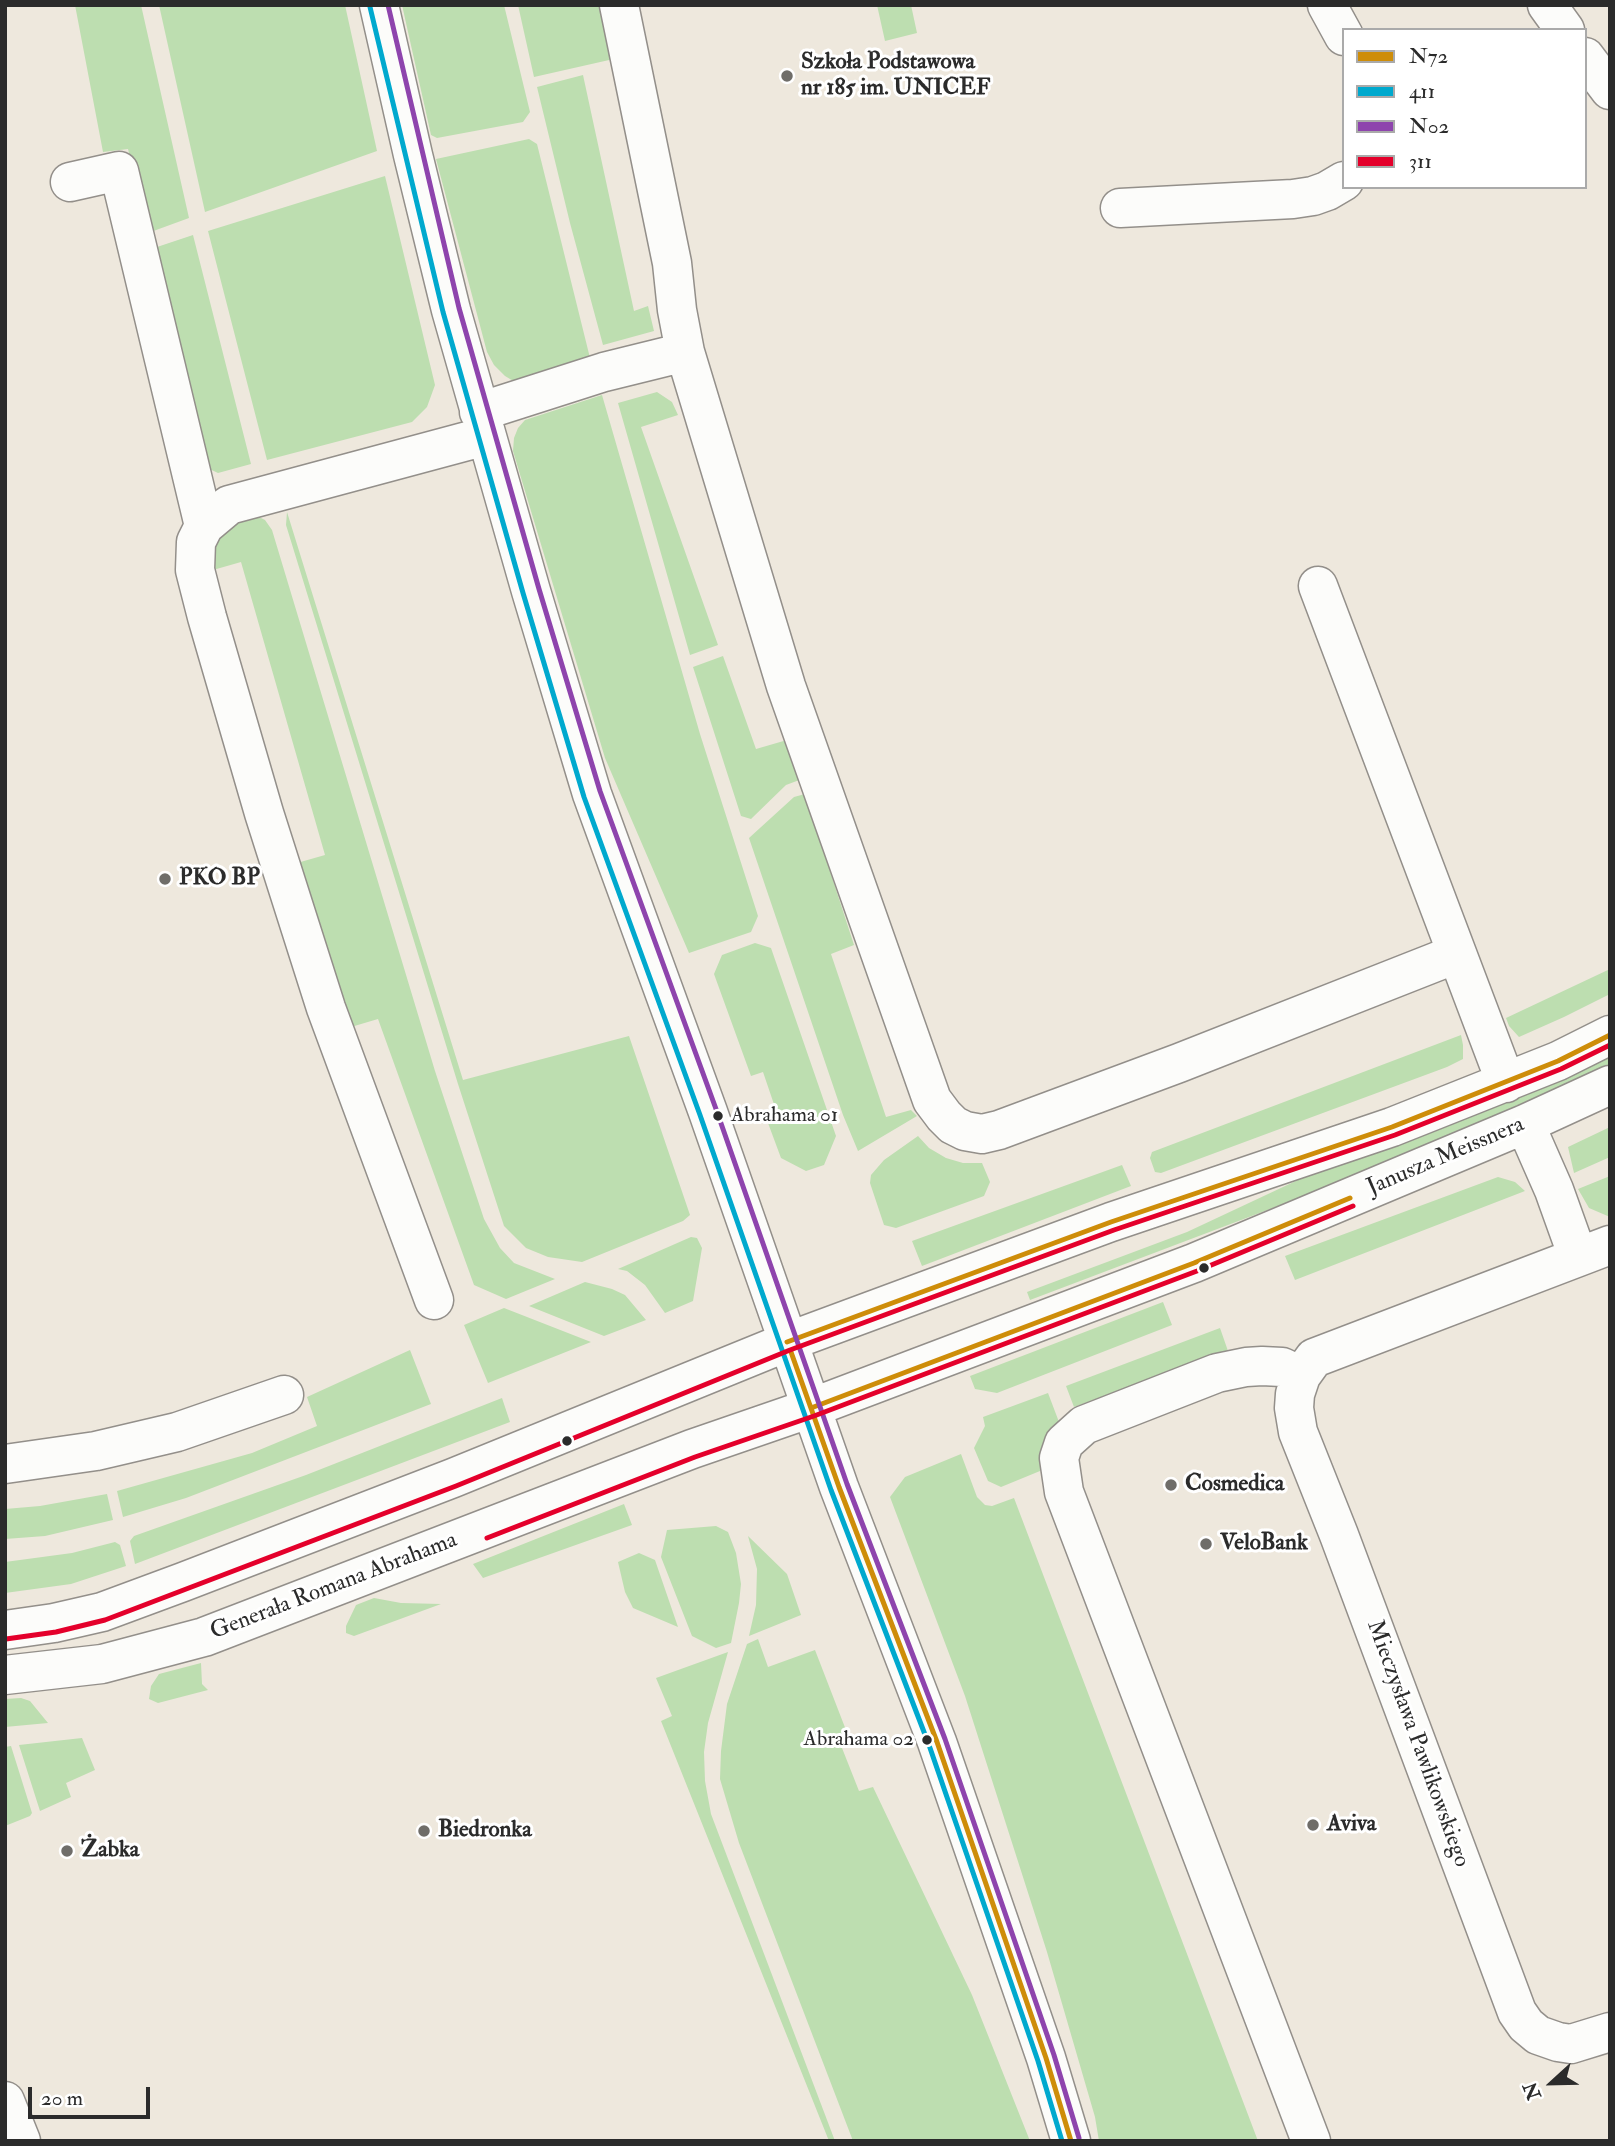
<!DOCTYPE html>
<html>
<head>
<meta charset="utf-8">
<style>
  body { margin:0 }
  #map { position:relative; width:1615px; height:2146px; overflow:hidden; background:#eee8dd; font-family:"IM FELL Double Pica",serif }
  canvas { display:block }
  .frame { position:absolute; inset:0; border:7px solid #2b2b2b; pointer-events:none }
  .legend { position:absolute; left:1342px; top:28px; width:245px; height:161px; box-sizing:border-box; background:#fff; border:2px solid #aaa; margin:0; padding:9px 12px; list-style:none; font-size:21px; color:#2b2b2b }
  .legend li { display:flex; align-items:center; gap:14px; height:35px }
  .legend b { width:35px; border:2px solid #aaa }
  .north { position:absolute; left:1517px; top:2048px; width:70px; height:70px; -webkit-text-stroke:5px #fff; paint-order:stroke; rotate:248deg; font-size:19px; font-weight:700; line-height:28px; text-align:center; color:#2b2b2b }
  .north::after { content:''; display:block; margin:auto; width:24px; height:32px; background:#2b2b2b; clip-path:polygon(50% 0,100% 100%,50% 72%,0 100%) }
  .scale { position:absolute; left:28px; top:2087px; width:122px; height:32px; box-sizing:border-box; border:4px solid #2b2b2b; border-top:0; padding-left:9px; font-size:21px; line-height:24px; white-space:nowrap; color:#2b2b2b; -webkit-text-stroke:5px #fff; paint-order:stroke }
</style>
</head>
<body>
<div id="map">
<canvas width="1615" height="2146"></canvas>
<div class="frame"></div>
<ul class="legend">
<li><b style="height:9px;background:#ce8d09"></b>N72</li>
<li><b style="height:9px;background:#00a9ce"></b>411</li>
<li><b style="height:9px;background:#8e44ad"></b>N02</li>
<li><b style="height:9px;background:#e4002b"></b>311</li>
</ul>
<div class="north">N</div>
<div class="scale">20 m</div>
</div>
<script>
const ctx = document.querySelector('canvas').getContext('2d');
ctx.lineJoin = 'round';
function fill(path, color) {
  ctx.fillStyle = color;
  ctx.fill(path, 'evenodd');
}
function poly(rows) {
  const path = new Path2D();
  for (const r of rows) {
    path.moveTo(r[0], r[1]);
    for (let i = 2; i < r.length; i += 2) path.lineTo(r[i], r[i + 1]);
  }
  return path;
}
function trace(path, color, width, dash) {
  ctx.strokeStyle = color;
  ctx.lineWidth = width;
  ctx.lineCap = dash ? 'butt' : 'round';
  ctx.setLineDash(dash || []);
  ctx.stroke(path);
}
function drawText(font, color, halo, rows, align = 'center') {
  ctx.font = font + ' "IM FELL Double Pica",serif';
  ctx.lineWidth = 6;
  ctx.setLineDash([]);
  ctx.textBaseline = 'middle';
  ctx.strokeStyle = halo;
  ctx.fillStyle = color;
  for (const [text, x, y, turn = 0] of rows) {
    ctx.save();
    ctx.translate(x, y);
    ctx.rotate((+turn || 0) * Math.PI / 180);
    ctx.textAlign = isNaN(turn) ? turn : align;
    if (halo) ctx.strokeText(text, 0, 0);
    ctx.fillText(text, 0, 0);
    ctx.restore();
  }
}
const green = poly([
  [75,5,141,5,189,218,148,233,128,149,103,152],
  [159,5,345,5,377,151,205,212],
  [402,5,504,5,530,112,523,122,437,138,431,135],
  [518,5,606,5,618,58,534,77],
  [877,5,911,5,917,33,885,41],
  [583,75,634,311,648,306,654,331,603,345,570,223,537,87],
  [529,139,537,144,591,362,515,382,505,376,494,365,487,352,436,159],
  [385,176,435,385,427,407,412,422,267,460,208,231],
  [193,235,251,464,218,473,199,464,151,249],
  [657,392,672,402,678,415,641,427,718,645,690,655,618,403],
  [602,395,700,734,758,916,751,932,689,953,605,758,513,451,514,438,518,428,525,420],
  [287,512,463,1080,629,1036,690,1215,683,1221,582,1262,548,1257,526,1248,504,1226,458,1084,286,525],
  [257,516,265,520,272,530,435,1071,484,1219,500,1248,514,1263,555,1279,506,1299,474,1285,378,1019,351,1027,297,863,325,855,241,562,213,570,214,544,222,531,235,523],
  [723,656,756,749,787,740,802,779,786,785,751,819,741,816,693,667],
  [805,794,854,945,831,954,886,1117,911,1110,917,1116,858,1151,843,1115,749,838,794,797],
  [755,943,771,948,836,1136,824,1165,806,1171,781,1158,768,1123,779,1119,763,1072,751,1076,714,974,722,955],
  [1610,969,1610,994,1564,1017,1519,1037,1509,1026,1506,1018],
  [1461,1035,1463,1045,1463,1059,1447,1067,1161,1173,1155,1172,1150,1158,1152,1152],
  [1610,1050,1610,1070,1410,1156,1030,1300,1027,1292,1187,1232,1315,1172],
  [1610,1127,1610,1157,1574,1173,1568,1147],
  [918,1136,929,1148,946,1158,963,1163,982,1163,990,1182,984,1196,896,1228,884,1225,870,1183,871,1175,884,1160],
  [1122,1165,1131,1186,922,1266,912,1241],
  [1610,1176,1610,1217,1589,1208,1578,1189],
  [1498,1177,1515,1182,1525,1191,1295,1280,1285,1256],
  [691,1237,697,1238,702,1248,693,1301,665,1313,645,1285,627,1271,618,1269],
  [585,1282,612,1289,625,1295,646,1320,604,1336,529,1306],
  [1163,1302,1172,1325,997,1393,975,1389,970,1376],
  [504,1308,591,1342,488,1383,464,1325],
  [1220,1328,1228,1351,1074,1407,1066,1386],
  [410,1350,431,1404,186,1498,123,1517,117,1491,252,1453,317,1426,307,1397],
  [1048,1393,1059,1422,1040,1458,1040,1471,1001,1487,988,1481,974,1448,985,1426,983,1417],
  [502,1398,510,1422,135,1564,130,1541,134,1536,306,1475],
  [961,1454,977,1497,985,1505,992,1506,1014,1498,1258,2141,1099,2141,1095,2117,1047,1952,965,1696,890,1497,905,1477],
  [107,1494,113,1520,45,1536,5,1539,5,1509,40,1506],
  [624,1504,632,1525,483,1578,473,1564],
  [716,1526,728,1532,736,1553,741,1584,739,1603,731,1643,716,1648,692,1636,661,1557,667,1530],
  [748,1536,787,1574,801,1615,749,1636,756,1605,757,1569],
  [115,1542,120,1545,126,1566,71,1584,5,1593,5,1562,72,1553],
  [639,1553,655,1560,678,1627,633,1608,625,1592,618,1562],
  [374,1598,401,1603,441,1604,354,1636,346,1633,346,1626,356,1605],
  [758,1639,768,1667,815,1650,851,1743,842,1748,859,1791,873,1787,972,1995,1030,2141,853,2141,739,1843,720,1779,721,1751,727,1704,747,1644],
  [728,1652,708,1723,704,1752,705,1781,711,1814,835,2141,829,2141,661,1721,672,1716,656,1678],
  [201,1663,202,1684,208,1690,158,1703,149,1699,151,1686,159,1674],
  [21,1698,30,1701,48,1723,5,1727,5,1699],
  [82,1738,95,1770,66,1783,71,1797,40,1811,19,1745],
  [11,1746,32,1813,30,1816,5,1826,5,1747]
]);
const minor = poly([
  [379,5,413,155,451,310,531,591,592,794,708,1112,839,1487,937,1742,1046,2058,1071,2141],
  [619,5,672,263,677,310,685,352,786,686,932,1100,944,1116,953,1125,965,1131,982,1134,999,1130,1179,1063,1456,954],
  [1327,5,1344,36],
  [1547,5,1565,30],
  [1585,57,1610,90],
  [70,182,119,171,204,526],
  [1120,208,1293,199,1313,196,1327,191,1344,181],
  [479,412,604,372,685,352],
  [1318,586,1506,1083],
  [1525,1124,1554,1190,1578,1257],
  [1610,1245,1314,1358,1301,1376,1295,1394,1294,1408,1298,1432,1339,1535,1517,2012,1526,2025,1538,2035,1558,2042,1571,2044,1610,2032],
  [434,1300,326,1008,264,813,207,617,195,570,196,542,204,526,229,505,486,436],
  [1301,1376,1282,1367,1262,1366,1246,1367,1217,1373,1084,1425,1064,1443,1059,1458,1064,1492,1311,2141],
  [5,1464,96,1451,177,1432,284,1395],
  [5,1630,54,1623,102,1612,183,1582,453,1478,787,1342,1111,1222,1392,1127,1558,1061,1610,1035],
  [5,1675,102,1664,204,1637,692,1449,811,1408,1194,1263,1525,1124,1610,1085],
  [5,2101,21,2141]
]);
const bus1 = poly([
  [787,1342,1111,1222,1392,1127,1558,1061,1610,1035],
  [791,1352,839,1487,937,1742,1046,2058,1071,2141],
  [811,1408,1194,1263,1350,1198]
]);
const bus2 = poly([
  [370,7,443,312,523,593,584,797,700,1115,831,1490,929,1745,1038,2061,1062,2141]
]);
const bus3 = poly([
  [388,5,459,308,539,589,600,791,716,1109,847,1484,945,1739,1054,2055,1079,2138]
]);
const bus4 = poly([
  [487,1538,695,1457,814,1416,1197,1271,1353,1206],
  [6,1639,56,1632,105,1620,456,1486,790,1350,1114,1230,1395,1135,1561,1069,1610,1045]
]);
const markers = [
  [787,76,7,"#6f6d69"],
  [165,879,7,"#6f6d69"],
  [718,1116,6,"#2b2b2b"],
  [1204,1268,6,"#2b2b2b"],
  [567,1441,6,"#2b2b2b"],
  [1171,1485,7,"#6f6d69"],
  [1206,1544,7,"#6f6d69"],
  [927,1740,6,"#2b2b2b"],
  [1313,1825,7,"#6f6d69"],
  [424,1831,7,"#6f6d69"],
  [67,1851,7,"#6f6d69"]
];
const busNames = [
  ["Abrahama 01",731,1116],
  ["Abrahama 02",914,1740,"right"]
];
const poiNames = [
  ["Szkoła Podstawowa",801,63],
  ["nr 185 im. UNICEF",801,89],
  ["PKO BP",179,879],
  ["Cosmedica",1185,1485],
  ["VeloBank",1220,1544],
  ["Aviva",1327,1825],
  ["Biedronka",438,1831],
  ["Żabka",81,1851]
];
const streetNames = [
  ["Janusza Meissnera",1446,1157,-23],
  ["Generała Romana Abrahama",334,1587,-21],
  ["Mieczysława Pawlikowskiego",1417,1744,70]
];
fill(green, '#bddeb0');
trace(minor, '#938f8a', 41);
trace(minor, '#fcfcfa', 38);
trace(bus1, '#ce8d09', 5);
trace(bus2, '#00a9ce', 5);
trace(bus3, '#8e44ad', 5);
trace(bus4, '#e4002b', 5);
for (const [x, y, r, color] of markers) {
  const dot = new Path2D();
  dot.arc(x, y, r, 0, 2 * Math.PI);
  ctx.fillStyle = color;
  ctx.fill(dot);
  trace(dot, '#fff', 2.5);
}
drawText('21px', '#2b2b2b', '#fff', busNames, 'left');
drawText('bold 23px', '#2b2b2b', '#fff', poiNames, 'left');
drawText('23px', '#2b2b2b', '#fff', streetNames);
</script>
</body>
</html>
